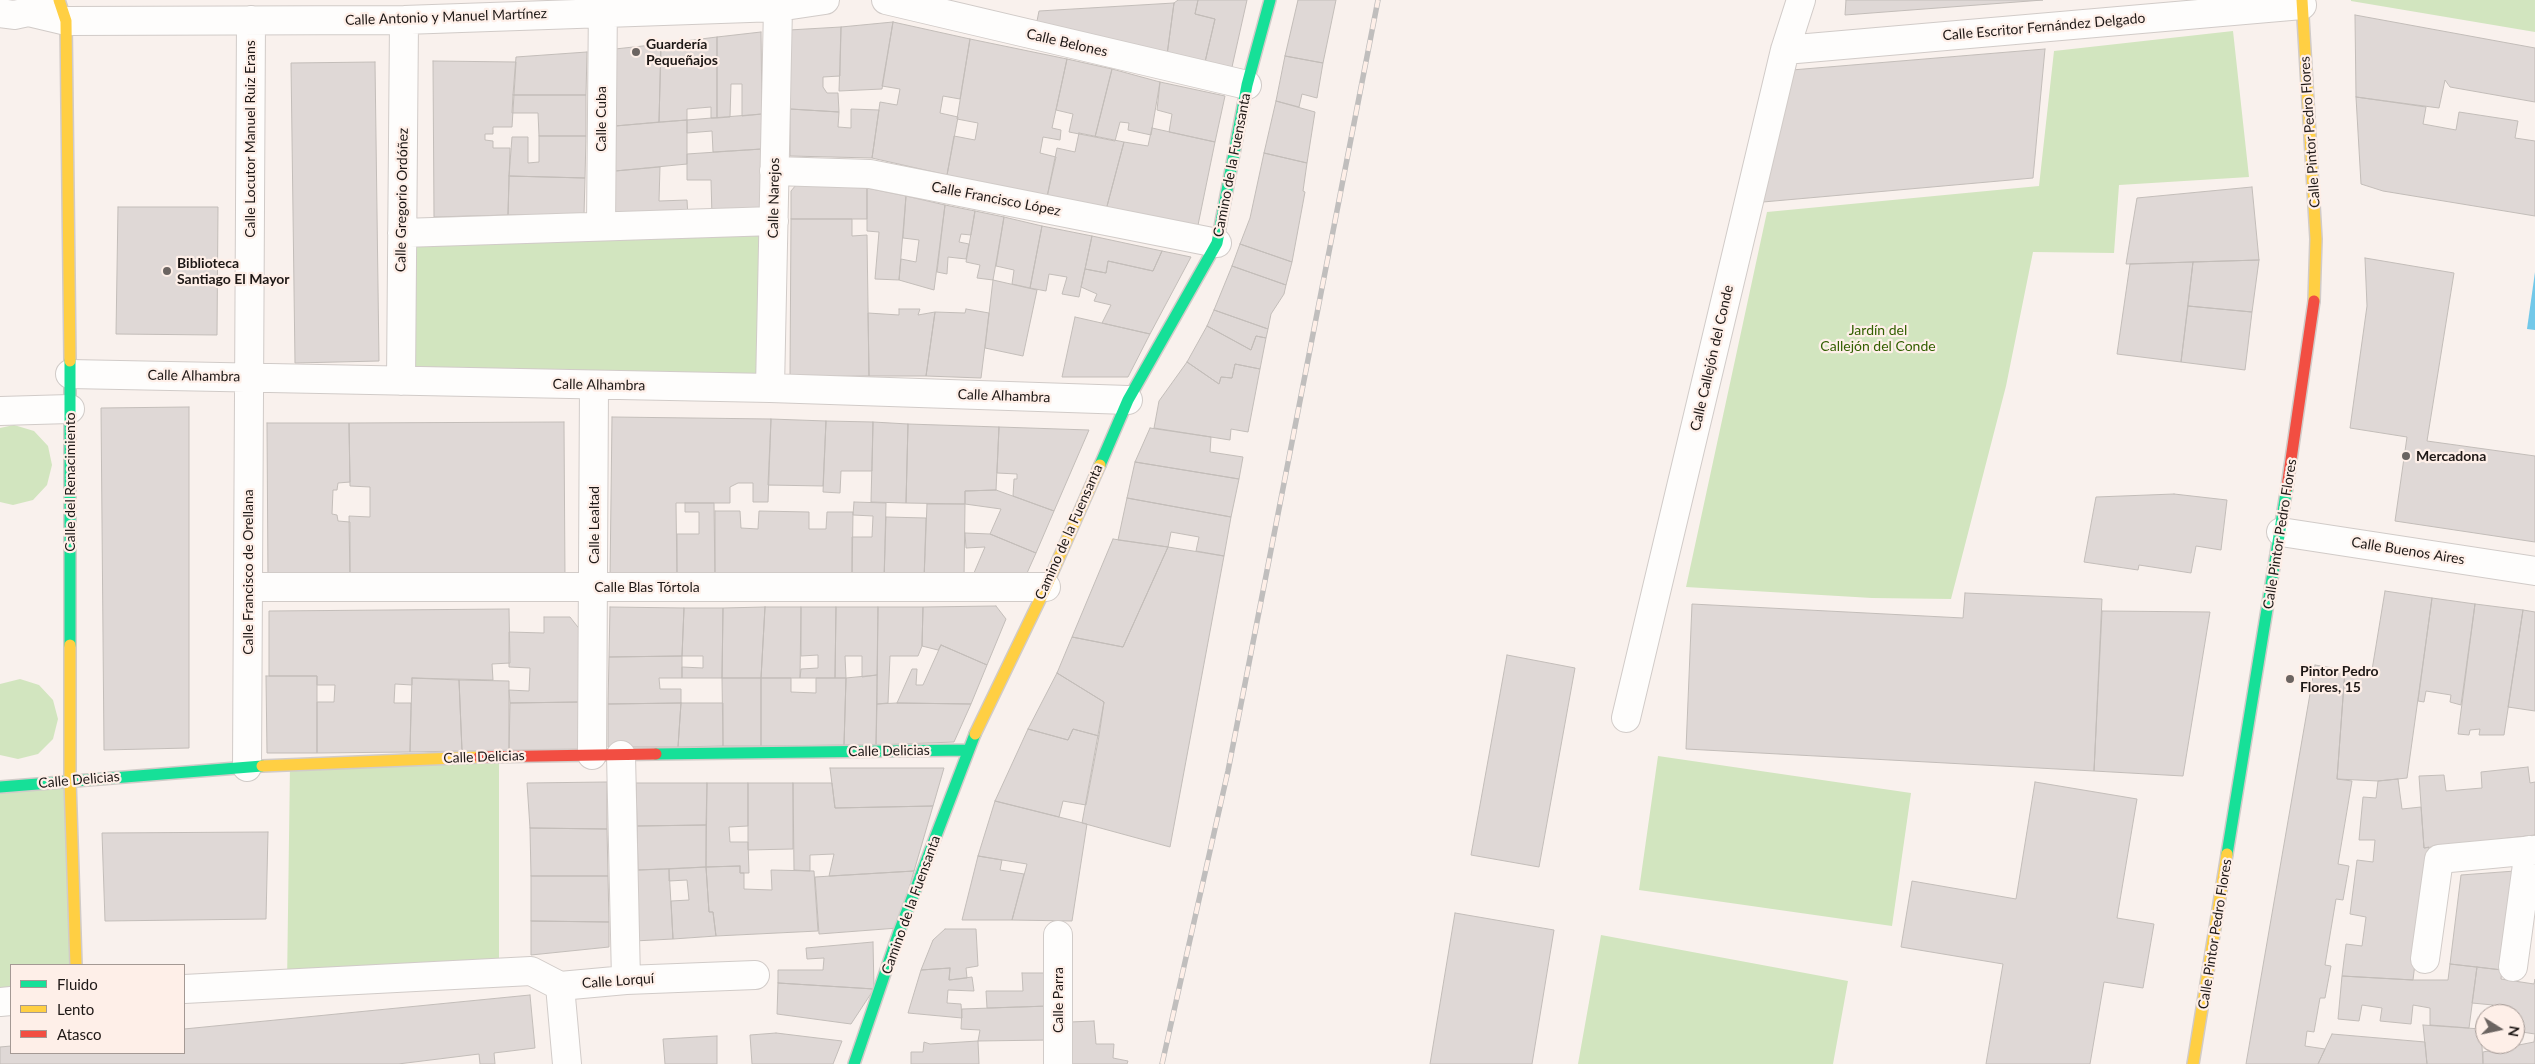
<!DOCTYPE html>
<html>
<head>
<meta charset="utf-8">
<style>
  body { margin:0 }
  #map { position:relative; width:2535px; height:1064px; overflow:hidden; background:#f9f1ed; font-family:Lato,sans-serif }
  canvas { display:block }
  .legend { position:absolute; left:10px; top:964px; width:175px; height:90px; box-sizing:border-box; background:#feefe8; border:1px solid #a49994; margin:0; padding:6px 9px; list-style:none; font-size:15px; color:#1e1816 }
  .legend li { display:flex; align-items:center; gap:10px; height:25px }
  .legend b { width:25px; border:1px solid #a49994 }
  .north { position:absolute; left:2475px; top:1004px; width:50px; height:50px; box-sizing:border-box; background:#feefe8; border:1px solid #a49994; border-radius:50%; rotate:100deg; font-size:14px; font-weight:700; line-height:20px; text-align:center; color:#1e1816 }
  .north::after { content:''; display:block; margin:auto; width:18px; height:22px; background:#6b6461; clip-path:polygon(50% 0,100% 100%,50% 72%,0 100%) }
</style>
</head>
<body>
<div id="map">
<canvas width="2535" height="1064"></canvas>
<ul class="legend">
<li><b style="height:6px;background:#16e098"></b>Fluido</li>
<li><b style="height:6px;background:#ffcf43"></b>Lento</li>
<li><b style="height:6px;background:#f24e42"></b>Atasco</li>
</ul>
<div class="north">N</div>
</div>
<script>
const ctx = document.querySelector('canvas').getContext('2d');
ctx.lineJoin = 'round';
function fill(path, color) {
  ctx.fillStyle = color;
  ctx.fill(path, 'evenodd');
}
function poly(rows) {
  const path = new Path2D();
  for (const r of rows) {
    path.moveTo(r[0], r[1]);
    for (let i = 2; i < r.length; i += 2) path.lineTo(r[i], r[i + 1]);
  }
  return path;
}
function trace(path, color, width, dash) {
  ctx.strokeStyle = color;
  ctx.lineWidth = width;
  ctx.lineCap = dash ? 'butt' : 'round';
  ctx.setLineDash(dash || []);
  ctx.stroke(path);
}
function drawText(font, color, halo, rows, align = 'center') {
  ctx.font = font + ' Lato,sans-serif';
  ctx.lineWidth = 4.5;
  ctx.setLineDash([]);
  ctx.textBaseline = 'middle';
  ctx.strokeStyle = halo;
  ctx.fillStyle = color;
  for (const [text, x, y, turn = 0] of rows) {
    ctx.save();
    ctx.translate(x, y);
    ctx.rotate((+turn || 0) * Math.PI / 180);
    ctx.textAlign = isNaN(turn) ? turn : align;
    if (halo) ctx.strokeText(text, 0, 0);
    ctx.fillText(text, 0, 0);
    ctx.restore();
  }
}
const green = poly([
  [2351,0,2535,0,2535,32,2351,1],
  [2233,31,2249,177,2119,185,2114,253,2033,252,2006,386,1951,599,1872,598,1686,587,1767,212,2039,186,2054,51],
  [774,221,770,388,401,381,402,233],
  [14,425,34,431,48,446,52,465,47,485,33,500,13,505,0,502,0,428],
  [20,679,39,685,53,700,58,719,53,739,38,754,18,759,0,755,0,684],
  [499,756,499,971,287,985,290,764],
  [1658,756,1911,793,1892,926,1639,890],
  [70,780,76,965,11,965,11,1001,0,1002,0,787],
  [1601,935,1848,981,1833,1064,1578,1064]
]);
const water = poly([
  [2535,272,2535,330,2527,329]
]);
const building = poly([
  [1178,0,1198,0,1195,14,1215,19,1205,62,1167,55,1174,3,1178,0],
  [1198,0,1247,0,1232,67,1205,62,1215,19,1195,14,1198,0],
  [1298,0,1336,0,1323,63,1285,56,1298,0],
  [1846,0,2043,0,1845,15,1846,0],
  [1174,3,1167,55,1036,26,1039,11,1174,3],
  [2355,15,2535,48,2535,102,2450,87,2445,80,2439,108,2356,97,2355,15],
  [893,22,882,89,839,91,841,27,893,22],
  [893,22,970,39,960,99,943,96,940,113,958,117,947,175,872,158,880,102,897,105,900,89,882,86,893,22],
  [841,27,840,76,823,77,823,87,827,93,838,93,839,112,790,109,789,30,841,27],
  [761,32,762,114,742,116,742,84,731,84,730,117,717,118,717,37,761,32],
  [717,37,717,118,711,118,711,107,687,109,687,120,659,122,661,44,717,37],
  [970,39,1067,59,1052,128,1061,130,1060,140,1043,137,1040,153,1056,157,1047,197,947,175,954,136,975,140,978,123,957,119,970,39],
  [661,44,659,122,615,126,615,49,661,44],
  [2045,49,2033,178,1763,202,1792,70,2045,49],
  [587,52,586,95,513,95,516,57,587,52],
  [1285,56,1323,63,1317,98,1302,94,1299,107,1276,101,1285,56],
  [1067,59,1112,69,1095,137,1069,132,1073,114,1056,110,1067,59],
  [433,61,516,62,512,127,493,127,493,134,485,134,485,140,493,141,493,148,510,148,508,215,434,217,433,61],
  [375,62,379,361,295,363,291,63,375,62],
  [1112,69,1160,82,1151,135,1128,130,1129,123,1120,122,1115,141,1095,137,1112,69],
  [1160,82,1225,96,1215,142,1169,132,1172,114,1157,110,1160,82],
  [513,95,586,95,586,136,539,136,538,113,512,113,513,95],
  [2356,97,2426,107,2423,124,2456,130,2459,112,2518,121,2515,138,2535,141,2535,216,2383,191,2361,184,2356,97],
  [1276,101,1315,112,1307,163,1264,153,1276,101],
  [790,109,839,112,838,127,851,128,851,109,879,110,872,158,790,156,790,109],
  [762,114,762,149,713,152,712,131,687,133,687,120,762,114],
  [687,120,687,164,615,171,615,126,687,120],
  [1152,128,1215,142,1197,230,1106,210,1124,142,1148,146,1152,128],
  [1079,133,1124,142,1106,210,1047,197,1057,148,1075,152,1079,133],
  [539,136,586,136,585,178,509,176,512,137,528,137,528,163,539,162,539,136],
  [762,149,763,217,712,217,711,180,687,180,687,154,762,149],
  [1264,153,1307,163,1303,191,1305,192,1292,262,1240,244,1250,218,1264,153],
  [660,167,659,201,687,200,688,217,615,216,615,171,660,167],
  [509,176,585,178,584,215,508,215,509,176],
  [796,185,867,188,867,219,791,219,791,191,796,185],
  [2252,187,2259,260,2126,264,2137,198,2252,187],
  [867,188,906,196,899,280,875,279,879,232,867,231,867,188],
  [906,196,945,205,934,290,899,280,901,259,916,262,919,240,903,238,906,196],
  [945,205,975,211,971,235,961,234,959,242,969,244,966,259,948,257,947,274,937,272,945,205],
  [118,207,218,207,217,335,116,334,118,207],
  [975,211,1004,217,993,280,977,278,980,265,966,262,975,211],
  [1004,217,1042,226,1030,288,1012,284,1014,270,996,266,1004,217],
  [791,219,852,219,852,236,867,235,869,376,790,377,791,219],
  [1042,226,1092,236,1079,297,1062,294,1067,277,1049,274,1046,291,1030,288,1042,226],
  [1092,236,1162,251,1153,271,1108,261,1106,273,1085,269,1092,236],
  [1240,244,1292,262,1286,285,1232,266,1240,244],
  [1162,251,1191,257,1150,334,1102,323,1111,305,1094,301,1097,294,1081,287,1085,269,1106,273,1108,261,1153,271,1162,251],
  [2365,258,2454,273,2427,441,2535,456,2535,542,2395,521,2407,437,2350,428,2367,306,2365,258],
  [2259,260,2252,312,2188,306,2193,262,2259,260],
  [2193,262,2181,362,2117,354,2130,264,2193,262],
  [1232,266,1286,285,1284,294,1271,314,1268,329,1214,310,1232,266],
  [993,280,1037,290,1023,356,985,348,993,280],
  [2188,306,2252,312,2245,370,2181,362,2188,306],
  [899,309,920,309,918,315,935,312,926,376,869,376,868,313,899,315,899,309],
  [966,309,989,313,981,378,926,376,935,312,965,313,966,309],
  [1214,310,1268,329,1266,338,1256,336,1251,350,1207,326,1214,310],
  [1075,317,1150,334,1128,377,1062,377,1075,317],
  [1207,326,1251,350,1256,336,1266,338,1260,369,1235,364,1232,378,1221,377,1219,384,1187,362,1207,326],
  [1187,362,1219,384,1221,377,1232,378,1235,364,1260,369,1248,432,1231,429,1230,440,1154,428,1159,401,1187,362],
  [189,407,189,748,104,750,101,408,189,407],
  [612,417,771,419,768,502,753,502,753,483,738,483,730,487,730,503,676,503,677,579,610,579,612,417],
  [771,419,826,421,823,486,768,485,771,419],
  [826,421,873,422,872,471,841,471,840,493,823,492,826,421],
  [564,422,565,580,350,581,349,516,370,517,370,487,350,486,349,423,564,422],
  [873,422,908,424,906,503,871,502,873,422],
  [267,423,349,423,350,482,338,483,337,490,333,490,332,514,337,515,338,521,350,522,350,581,268,581,267,423],
  [908,424,999,427,996,490,965,491,965,504,906,503,908,424],
  [999,427,1089,430,1054,511,1013,496,1014,479,1017,479,1017,474,997,473,999,427],
  [1150,428,1211,437,1210,452,1243,457,1239,479,1135,462,1150,428],
  [1135,462,1239,479,1231,517,1127,498,1135,462],
  [996,490,1054,511,1036,553,990,534,1001,509,965,504,965,491,996,490],
  [2174,494,2227,500,2221,550,2196,546,2191,573,2139,565,2138,570,2084,562,2096,497,2174,494],
  [1127,498,1231,517,1224,556,1196,551,1199,537,1171,532,1168,547,1118,540,1127,498],
  [854,502,886,503,884,581,852,581,852,537,872,537,873,516,853,515,854,502],
  [685,503,714,503,715,580,677,579,677,534,699,534,699,512,685,512,685,503],
  [927,504,965,504,964,580,924,580,927,504],
  [715,511,740,511,741,528,758,529,759,511,809,512,809,529,826,529,827,512,853,512,852,581,715,580,715,511],
  [886,517,926,518,924,580,884,581,886,517],
  [965,533,990,534,1036,553,1023,582,971,580,985,547,966,548,965,533],
  [1113,539,1168,547,1123,647,1072,637,1113,539],
  [1168,547,1224,556,1170,847,1082,823,1104,702,1057,673,1072,637,1123,647,1168,547],
  [2385,591,2432,598,2407,778,2378,781,2337,779,2345,670,2371,676,2385,591],
  [1965,593,2102,599,2094,771,1686,749,1692,604,1963,618,1965,593],
  [2432,598,2475,604,2461,705,2450,702,2451,695,2426,691,2424,702,2418,701,2432,598],
  [2475,604,2523,610,2504,735,2479,735,2480,729,2470,730,2469,735,2458,734,2475,604],
  [996,606,1006,619,987,665,941,645,938,650,922,646,923,607,996,606],
  [610,607,684,608,682,656,609,657,610,607],
  [765,607,801,607,800,678,761,678,765,607],
  [765,607,761,678,722,678,723,608,765,607],
  [801,607,836,607,835,678,800,678,801,669,818,668,818,655,801,656,801,607],
  [836,607,878,607,877,675,862,677,862,656,845,656,846,678,835,678,836,607],
  [878,607,923,607,922,646,918,656,890,656,888,703,877,704,878,607],
  [684,608,723,608,722,678,682,678,682,667,703,668,703,656,682,656,684,608],
  [509,609,510,663,492,664,493,680,412,678,412,685,395,684,394,703,411,703,410,752,317,753,317,702,334,702,335,685,317,685,317,676,269,676,269,611,509,609],
  [2523,610,2535,612,2535,711,2508,707,2523,610],
  [2102,611,2210,612,2183,776,2094,771,2102,611],
  [544,617,570,617,581,631,580,702,510,703,509,690,529,691,530,668,509,667,509,632,544,633,544,617],
  [941,645,987,665,971,704,897,703,912,669,917,669,916,685,923,685,941,645],
  [1507,655,1575,668,1539,867,1471,855,1507,655],
  [682,656,682,678,659,678,660,689,681,689,681,703,608,704,609,657,682,656],
  [2315,665,2345,670,2337,779,2352,781,2338,864,2349,866,2343,900,2336,899,2325,965,2331,966,2325,998,2320,998,2314,1032,2307,1031,2305,1046,2325,1049,2318,1064,2246,1064,2315,665],
  [1057,673,1104,702,1099,736,1073,729,1068,740,1028,729,1057,673],
  [877,675,876,745,844,745,846,678,877,675],
  [266,676,317,676,317,753,267,753,266,676],
  [412,678,459,680,462,751,410,752,412,678],
  [722,678,761,678,761,746,723,746,722,678],
  [761,678,791,678,791,692,816,693,816,678,846,678,844,745,761,746,761,678],
  [459,680,509,681,509,751,462,751,459,680],
  [580,702,578,750,509,751,510,703,580,702],
  [681,703,678,747,608,747,608,704,681,703],
  [681,703,723,703,723,746,678,747,681,703],
  [897,703,971,704,954,742,876,745,877,704,897,703],
  [1028,729,1068,740,1073,729,1099,736,1086,805,1063,801,1059,817,995,801,1028,729],
  [2528,767,2530,783,2535,782,2535,835,2424,848,2419,776,2444,775,2446,791,2482,788,2481,772,2528,767],
  [830,768,944,768,933,806,835,808,830,768],
  [2398,779,2402,809,2421,807,2424,848,2429,847,2413,980,2342,976,2346,944,2362,946,2366,917,2350,914,2357,860,2373,862,2375,840,2359,840,2363,797,2376,798,2378,781,2398,779],
  [607,782,607,829,530,828,527,783,607,782],
  [2035,782,2137,799,2117,918,2154,924,2143,988,2104,982,2090,1064,1986,1064,2003,964,1901,947,1912,881,2016,899,2035,782],
  [636,783,707,783,706,825,637,826,636,783],
  [707,783,748,783,748,826,729,827,730,842,748,842,749,873,740,873,740,866,706,867,707,783],
  [748,783,793,783,793,849,748,850,748,783],
  [793,783,832,783,835,808,933,806,914,871,829,876,834,854,810,855,810,871,794,870,793,783],
  [995,801,1087,824,1072,921,1012,920,1027,864,978,856,995,801],
  [706,825,706,867,638,870,637,826,706,825],
  [530,828,607,829,608,876,531,876,530,828],
  [268,832,266,919,105,921,102,833,268,832],
  [978,856,1002,860,1000,870,1024,874,1012,920,962,920,978,856],
  [740,866,740,873,744,873,744,889,772,890,771,870,814,871,818,931,716,936,713,912,709,912,706,867,740,866],
  [706,867,709,912,713,912,716,936,673,939,671,901,689,900,687,880,669,881,669,869,706,867],
  [669,869,673,939,634,941,630,875,638,870,669,869],
  [914,871,898,928,819,934,815,877,914,871],
  [2515,871,2502,970,2450,964,2461,875,2515,871],
  [531,876,608,876,609,922,531,921,531,876],
  [1455,913,1554,930,1532,1064,1430,1064,1455,913],
  [531,921,609,922,609,947,531,955,531,921],
  [945,929,976,929,978,966,966,968,967,978,949,980,950,968,921,970,933,940,945,929],
  [873,942,874,989,778,983,778,970,823,970,824,958,807,959,806,948,873,942],
  [2450,964,2477,967,2469,1028,2430,1025,2430,1008,2413,1005,2411,1024,2380,1021,2382,1008,2362,1005,2359,1021,2338,1019,2342,976,2413,980,2448,980,2450,964],
  [2477,967,2502,970,2501,979,2534,984,2535,979,2535,1034,2515,1031,2515,1014,2493,1014,2493,1005,2472,1003,2477,967],
  [950,968,949,980,972,977,974,991,948,990,947,1003,961,1004,962,1018,908,1013,921,970,950,968],
  [1022,973,1049,973,1049,1006,987,1008,986,991,1023,991,1022,973],
  [778,983,874,989,851,1024,777,1014,778,983],
  [530,995,535,1048,494,1053,495,1064,480,1064,479,1054,398,1064,0,1064,0,1047,11,1046,11,1053,184,1053,184,1029,530,995],
  [1049,1006,1050,1040,978,1041,980,1030,961,1029,962,1009,1049,1006],
  [1094,1021,1096,1044,1114,1044,1113,1058,1128,1061,1127,1064,1071,1064,1070,1022,1094,1021],
  [2423,1025,2481,1029,2483,1064,2427,1064,2423,1025],
  [776,1033,842,1041,833,1064,752,1064,750,1035,776,1033],
  [2332,1034,2425,1042,2427,1064,2318,1064,2332,1034],
  [2535,1034,2535,1064,2483,1064,2483,1052,2534,1042,2535,1034],
  [717,1036,717,1064,665,1064,663,1039,717,1036],
  [978,1041,979,1064,911,1064,911,1052,923,1052,924,1042,930,1044,978,1041]
]);
const street = poly([
  [886,0,1247,85],
  [28,12,66,21,404,20,778,7,825,0],
  [0,13,14,15,28,12,41,1],
  [1785,50,2302,5],
  [774,171,870,174,1217,243],
  [601,226,603,0],
  [402,233,774,221],
  [70,374,770,388,1128,400],
  [401,381,404,20],
  [770,388,778,7],
  [0,411,70,409],
  [2281,532,2535,571],
  [248,587,1046,587],
  [1626,718,1785,50,1801,0],
  [592,755,594,385],
  [621,755,626,980],
  [247,767,251,20],
  [2425,959,2439,859,2535,850],
  [2513,967,2529,850],
  [184,989,531,971,560,986],
  [0,1002,11,1001],
  [567,1064,560,986,626,980,755,975],
  [1058,1064,1058,935]
]);
const fast = poly([
  [70,361,70,645],
  [1100,465,1128,400,1217,243,1247,85,1270,0],
  [656,754,968,750],
  [0,787,262,766],
  [2227,854,2287,487],
  [854,1064,899,932,975,734]
]);
const slow = poly([
  [59,0,66,21,70,361],
  [2302,0,2316,239,2314,301],
  [70,645,70,780,76,965],
  [975,734,1046,587,1100,465],
  [262,766,479,757],
  [2193,1064,2227,854]
]);
const jam = poly([
  [2287,487,2314,301],
  [479,757,656,754]
]);
const rail = poly([
  [1162,1064,1228,771,1378,0]
]);
const markers = [
  [636,52,5,"#6b6461"],
  [167,271,5,"#6b6461"],
  [2406,456,5,"#6b6461"],
  [2290,679,5,"#6b6461"]
];
const streetNames = [
  ["Calle Antonio y Manuel Martínez",446,17,-2],
  ["Calle Escritor Fernández Delgado",2044,27,-5],
  ["Calle Belones",1067,43,13],
  ["Calle Cuba",601,119,-90],
  ["Calle Pintor Pedro Flores",2310,132,-94],
  ["Calle Locutor Manuel Ruiz Erans",250,139,-90],
  ["Camino de la Fuensanta",1232,165,-79],
  ["Calle Narejos",774,198,-89],
  ["Calle Francisco López",996,199,11],
  ["Calle Gregorio Ordóñez",402,200,-89],
  ["Calle Callejón del Conde",1712,358,-77],
  ["Calle Alhambra",194,376,1],
  ["Calle Alhambra",599,385,1],
  ["Calle Alhambra",1004,396,2],
  ["Calle del Renacimiento",70,482,-90],
  ["Calle Lealtad",594,525,-90],
  ["Camino de la Fuensanta",1069,532,-66],
  ["Calle Pintor Pedro Flores",2280,534,-81],
  ["Calle Buenos Aires",2408,551,9],
  ["Calle Francisco de Orellana",248,572,-90],
  ["Calle Blas Tórtola",647,587],
  ["Calle Delicias",889,751,-1],
  ["Calle Delicias",484,757,-2],
  ["Calle Delicias",79,780,-5],
  ["Camino de la Fuensanta",911,905,-70],
  ["Calle Pintor Pedro Flores",2215,934,-81],
  ["Calle Lorquí",618,981,-4],
  ["Calle Parra",1058,1000,-90]
];
const poiNames = [
  ["Guardería",646,44],
  ["Pequeñajos",646,60],
  ["Biblioteca",177,263],
  ["Santiago El Mayor",177,279],
  ["Mercadona",2416,456],
  ["Pintor Pedro",2300,671],
  ["Flores, 15",2300,687]
];
const parkNames = [
  ["Jardín del",1878,330],
  ["Callejón del Conde",1878,346]
];
fill(green, '#d2e5bf');
fill(water, '#72c8e9');
fill(building, '#dfd8d6');
trace(building, '#c3bdb9', 1);
trace(street, '#d1cbc8', 30);
trace(fast, '#d1cbc8', 14);
trace(slow, '#d1cbc8', 14);
trace(jam, '#d1cbc8', 14);
trace(street, '#fefdfc', 28);
trace(fast, '#16e098', 11);
trace(slow, '#ffcf43', 11);
trace(jam, '#f24e42', 11);
trace(rail, '#c0bebd', 5.5);
trace(rail, '#feefe8', 4, [11]);
for (const [x, y, r, color] of markers) {
  const dot = new Path2D();
  dot.arc(x, y, r, 0, 2 * Math.PI);
  ctx.fillStyle = color;
  ctx.fill(dot);
  trace(dot, '#feefe8', 2);
}
drawText('14px', '#1e1816', '#feefe8', streetNames);
drawText('bold 14px', '#1e1816', '#feefe8', poiNames, 'left');
drawText('14px', '#325f00', '#feefe8', parkNames);
</script>
</body>
</html>
